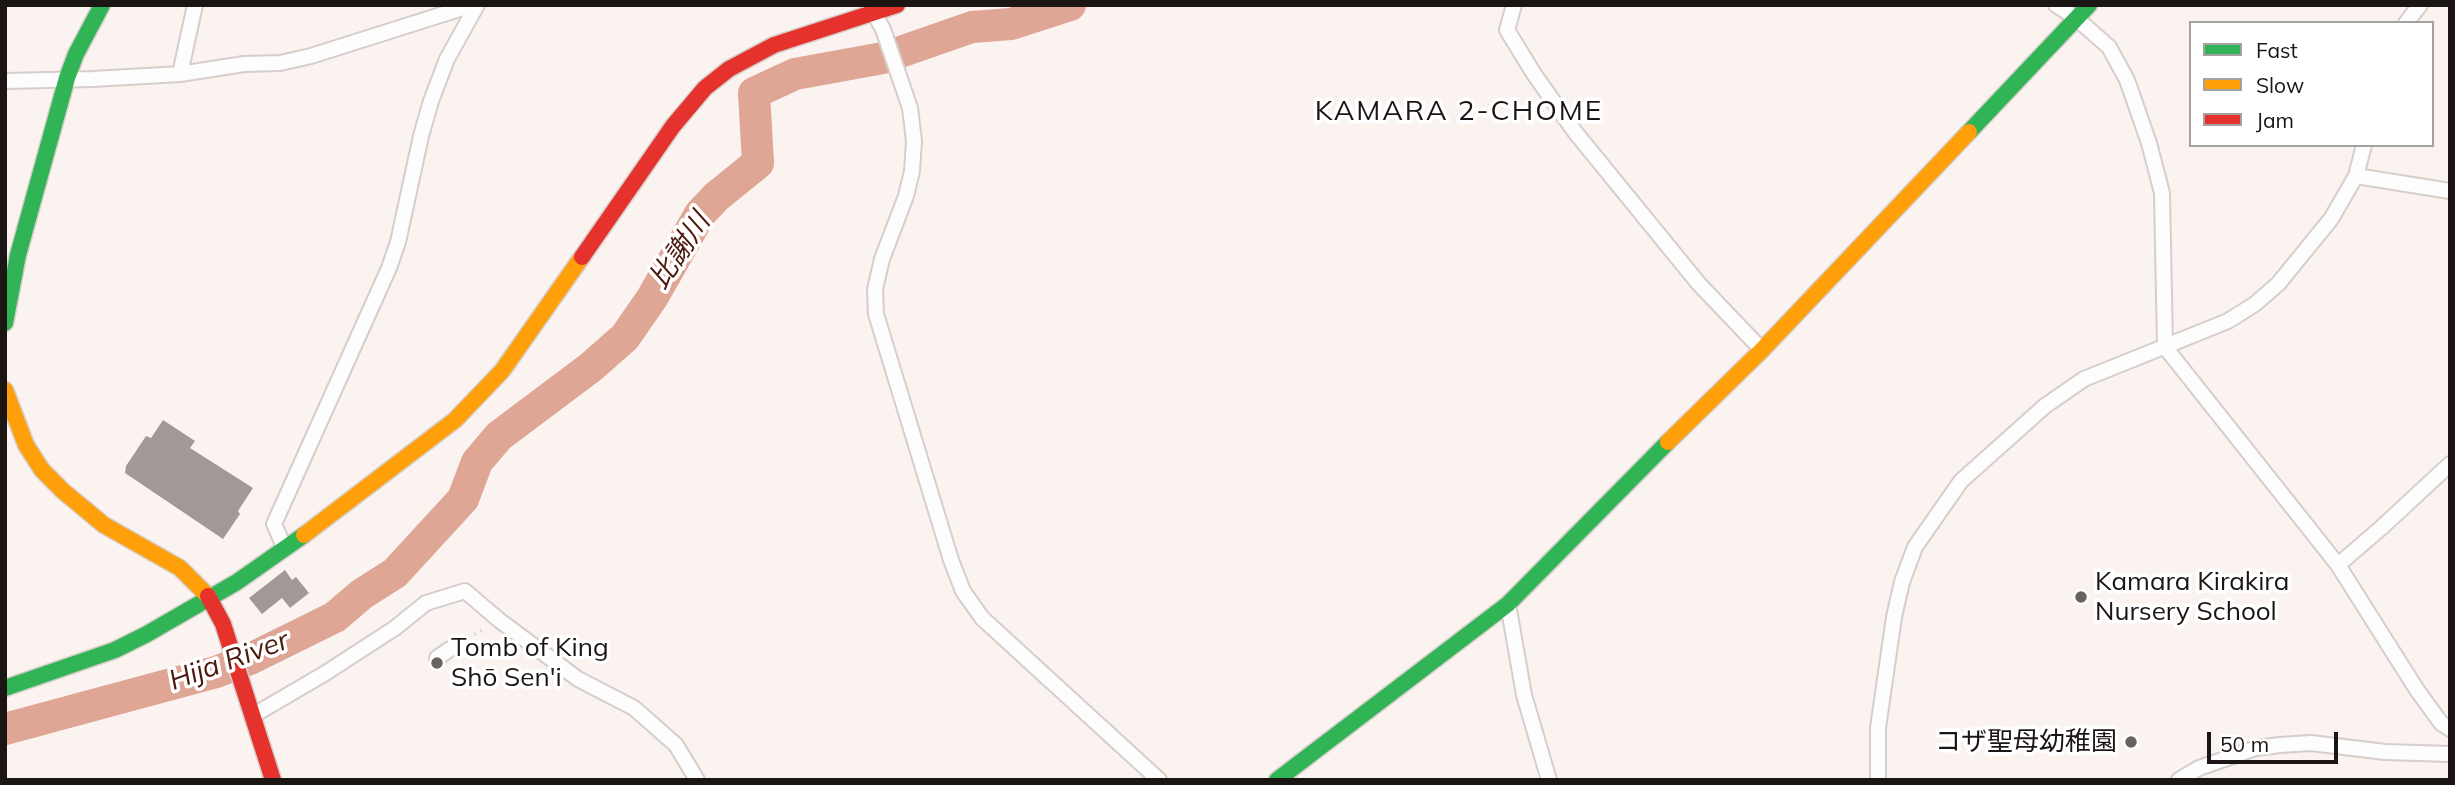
<!DOCTYPE html>
<html>
<head>
<meta charset="utf-8">
<style>
  body { margin:0 }
  #map { position:relative; width:2455px; height:785px; overflow:hidden; background:#fbf3f0; font-family:Mulish,sans-serif }
  canvas { display:block }
  .frame { position:absolute; inset:0; border:7px solid #1b1513; pointer-events:none }
  .legend { position:absolute; left:2189px; top:21px; width:245px; height:126px; box-sizing:border-box; background:#fff; border:2px solid #a4a1a1; margin:0; padding:9px 12px; list-style:none; font-size:21px; color:#1b1513 }
  .legend li { display:flex; align-items:center; gap:14px; height:35px }
  .legend b { width:35px; border:2px solid #a4a1a1 }
  .scale { position:absolute; left:2207px; top:732px; width:131px; height:32px; box-sizing:border-box; border:4px solid #1b1513; border-top:0; padding-left:9px; font-size:21px; line-height:24px; white-space:nowrap; color:#1b1513; -webkit-text-stroke:5px #fff; paint-order:stroke }
</style>
</head>
<body>
<div id="map">
<canvas width="2455" height="785"></canvas>
<div class="frame"></div>
<ul class="legend">
<li><b style="height:9px;background:#30b455"></b>Fast</li>
<li><b style="height:9px;background:#ff9f0a"></b>Slow</li>
<li><b style="height:9px;background:#e5322d"></b>Jam</li>
</ul>
<div class="scale">50 m</div>
</div>
<script>
const ctx = document.querySelector('canvas').getContext('2d');
ctx.lineJoin = 'round';
function poly(rows) {
  const path = new Path2D();
  for (const r of rows) {
    path.moveTo(r[0], r[1]);
    for (let i = 2; i < r.length; i += 2) path.lineTo(r[i], r[i + 1]);
  }
  return path;
}
function trace(path, color, width, dash) {
  ctx.strokeStyle = color;
  ctx.lineWidth = width;
  ctx.lineCap = dash ? 'butt' : 'round';
  ctx.setLineDash(dash || []);
  ctx.stroke(path);
}
function fill(path, color) {
  ctx.fillStyle = color;
  ctx.fill(path, 'evenodd');
}
function drawText(font, color, halo, rows, align = 'center') {
  ctx.font = font + ' Mulish,"Noto Sans JP",sans-serif';
  ctx.lineWidth = 7;
  ctx.setLineDash([]);
  ctx.textBaseline = 'middle';
  ctx.strokeStyle = halo;
  ctx.fillStyle = color;
  for (const [text, x, y, turn = 0] of rows) {
    ctx.save();
    ctx.translate(x, y);
    ctx.rotate((+turn || 0) * Math.PI / 180);
    ctx.textAlign = isNaN(turn) ? turn : align;
    if (halo) ctx.strokeText(text, 0, 0);
    ctx.fillText(text, 0, 0);
    ctx.restore();
  }
}
const river = poly([
  [5,729,216,672,252,658,335,617,362,594,395,573,463,499,477,462,499,436,591,367,625,337,652,298,700,214,716,197,758,163,754,93,795,74,883,58,972,27,1011,24,1070,5]
]);
const building = poly([
  [163,420,195,441,190,448,253,488,238,511,240,514,223,539,125,473,126,466,146,436,151,438],
  [285,570,292,580,296,577,309,593,290,608,282,598,262,614,249,598]
]);
const path = poly([
  [462,642,485,628]
]);
const street = poly([
  [869,5,883,29,910,108,914,141,912,171,906,196,882,259,875,289,876,314,951,560,963,591,982,618,1159,780],
  [1514,5,1507,30,1534,74,1575,132,1699,284,1762,350],
  [2056,5,2076,18,2109,47,2127,80,2149,143,2162,193,2165,347,2338,565,2417,690,2441,723,2450,729],
  [2406,23,2420,5],
  [180,74,195,5],
  [5,81,93,79,180,74,244,64,280,63,311,56,472,5],
  [2356,176,2450,191],
  [285,549,274,524,389,268,398,242,421,136,431,101,447,59,477,5],
  [2338,565,2381,528,2450,464],
  [1508,604,1524,695,1549,780],
  [437,658,450,649],
  [252,716,324,674,395,628,426,603,465,591,499,620,578,679,634,708,676,745,697,780],
  [1878,780,1878,728,1894,617,1902,582,1915,547,1961,481,2045,406,2084,379,2228,321,2255,304,2278,284,2331,219,2356,176,2364,145],
  [2179,780,2199,768,2256,748,2280,745,2311,743,2385,752,2450,754]
]);
const fast = poly([
  [1969,132,2089,5],
  [5,323,18,255,67,78,76,54,102,5],
  [5,688,115,650,147,634,237,582,304,535],
  [1277,780,1508,604,1668,442]
]);
const slow = poly([
  [5,390,26,445,42,470,63,491,104,525,180,568,208,596],
  [1668,442,1762,350,1969,132],
  [304,535,455,420,502,371,582,257]
]);
const jam = poly([
  [582,257,673,126,705,88,729,69,774,45,897,5],
  [208,596,223,624,273,780]
]);
const markers = [
  [2081,597,7,"#696360"],
  [437,663,7,"#696360"],
  [2131,742,7,"#696360"]
];
const poiNames = [
  ["Kamara Kirakira",2095,582],
  ["Nursery School",2095,612],
  ["Tomb of King",451,648],
  ["Shō Sen'i",451,678],
  ["コザ聖母幼稚園",2117,742,"right"]
];
const neighbourhoodNames = [
  ["KAMARA 2-CHOME",1459,112]
];
const waterNames = [
  ["比謝川",680,251,-56],
  ["Hija River",229,661,-20]
];
trace(river, '#dfa595', 32);
fill(building, '#a09997');
trace(street, '#d5cecb', 18);
trace(fast, '#d5cecb', 19);
trace(slow, '#d5cecb', 19);
trace(jam, '#d5cecb', 19);
trace(path, '#dcdad9', 3.5, [2, 5]);
trace(street, '#fefdfd', 14);
trace(fast, '#30b455', 16);
trace(slow, '#ff9f0a', 16);
trace(jam, '#e5322d', 16);
for (const [x, y, r, color] of markers) {
  const dot = new Path2D();
  dot.arc(x, y, r, 0, 2 * Math.PI);
  ctx.fillStyle = color;
  ctx.fill(dot);
  trace(dot, '#fff', 2.5);
}
drawText('26px', '#1b1513', '#fff', poiNames, 'left');
ctx.letterSpacing = '2px';
drawText('28px', '#1b1513', '#fff', neighbourhoodNames);
ctx.letterSpacing = '0px';
drawText('italic 28px', '#4c1a0c', '#fff', waterNames);
</script>
</body>
</html>
